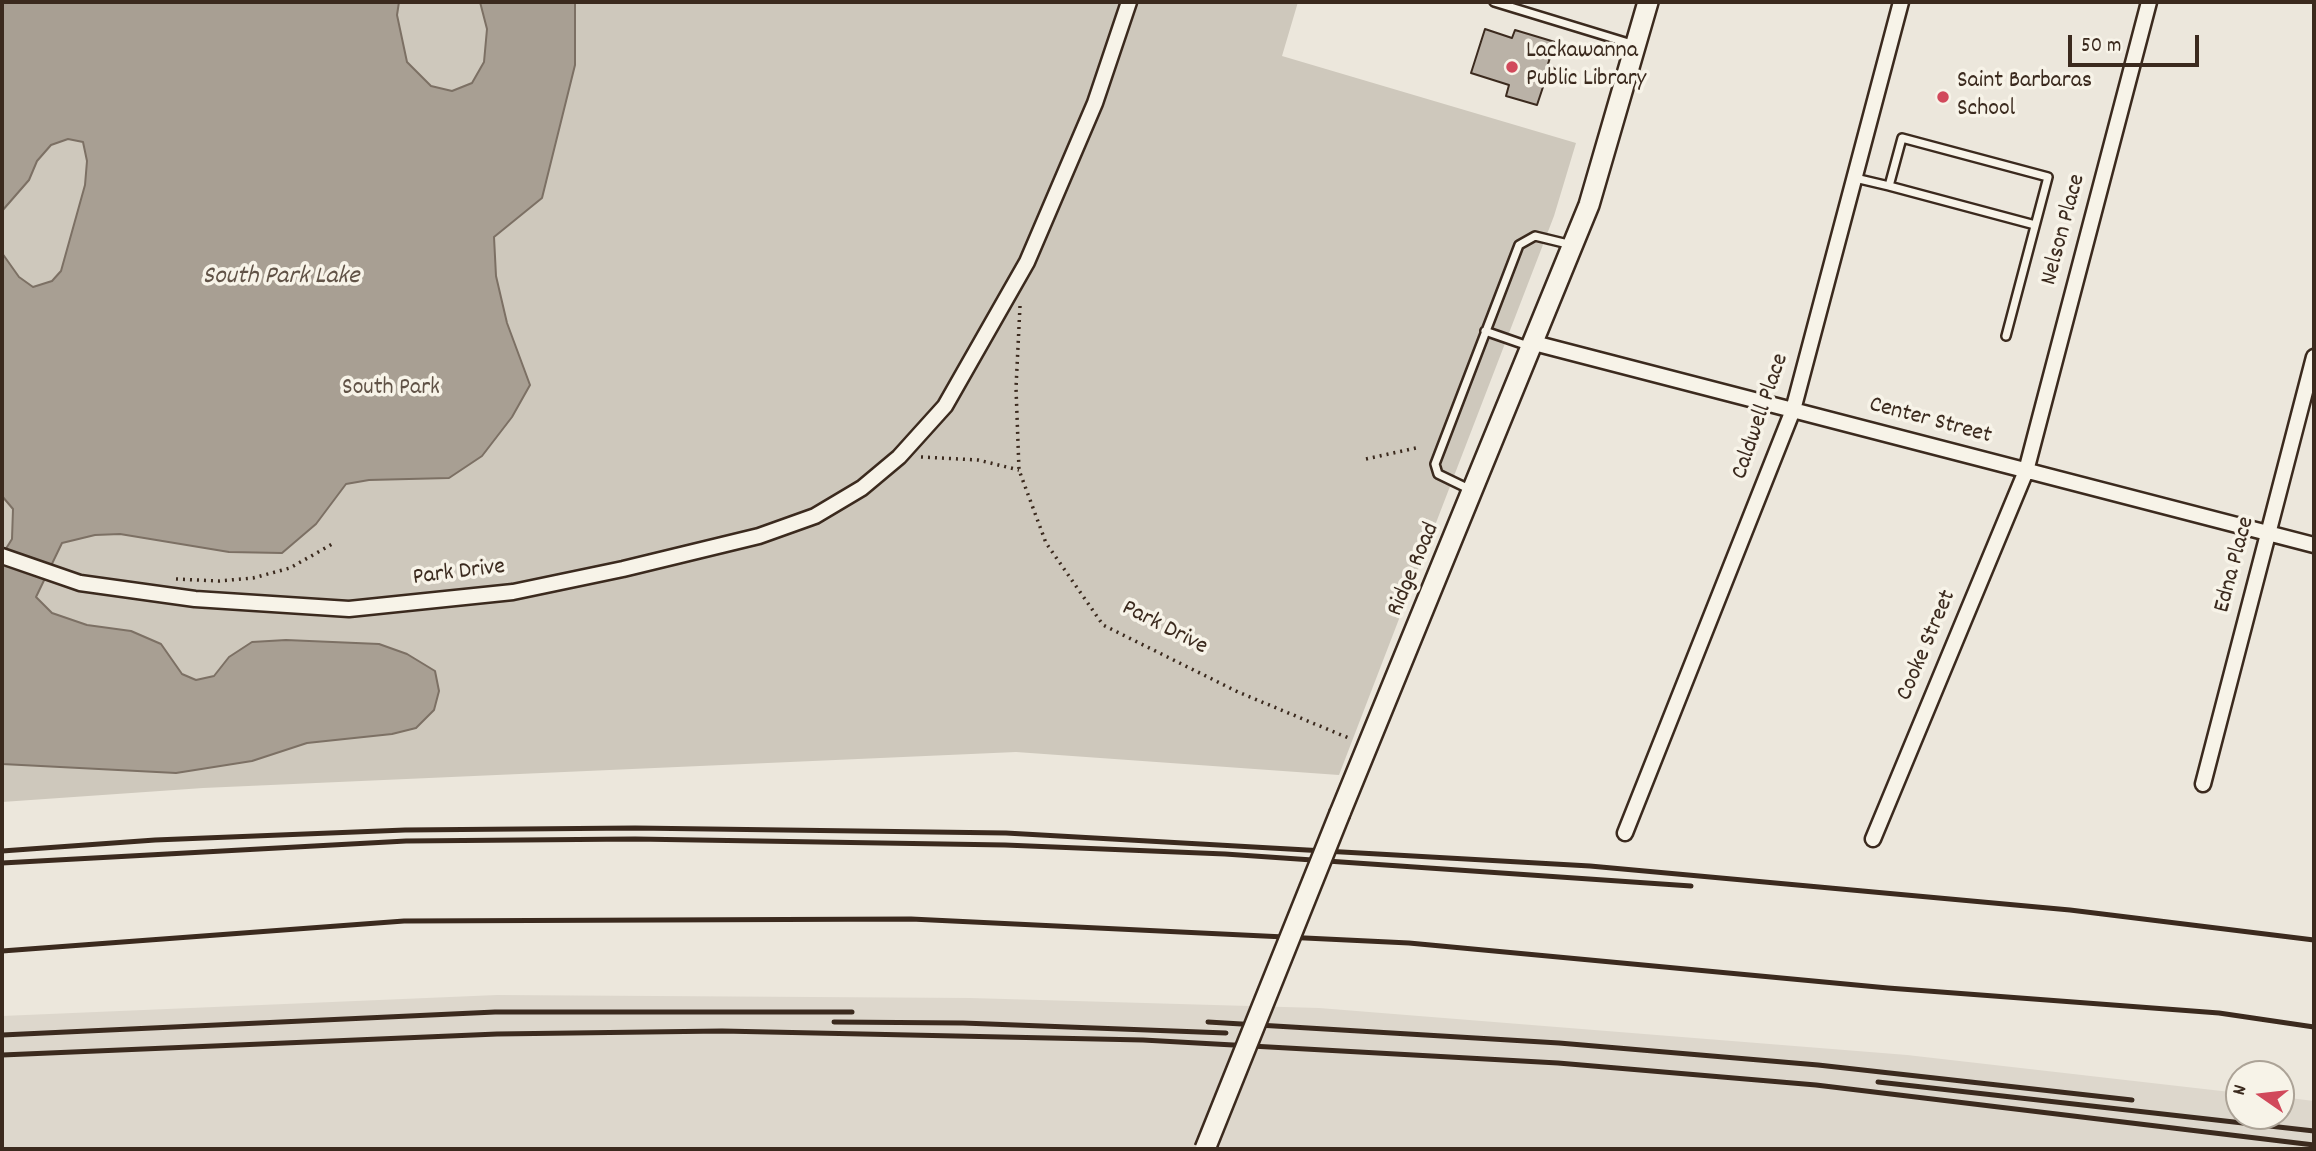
<!DOCTYPE html>
<html>
<head>
<meta charset="utf-8">
<style>
  body { margin:0 }
  #map { position:relative; width:2316px; height:1151px; overflow:hidden; background:#ece7dc; font-family:Dekko,sans-serif }
  canvas { display:block }
  .frame { position:absolute; inset:0; border:4px solid #3b2a1e; pointer-events:none }
  .north { position:absolute; left:2225px; top:1060px; width:70px; height:70px; box-sizing:border-box; background:#f7f3e8; border:2px solid #aca397; border-radius:50%; rotate:284deg; font-size:19px; font-weight:700; line-height:28px; text-align:center; color:#3b2a1e }
  .north::after { content:''; display:block; margin:auto; width:24px; height:32px; background:#d1495b; clip-path:polygon(50% 0,100% 100%,50% 72%,0 100%) }
  .scale { position:absolute; left:2068px; top:35px; width:131px; height:32px; box-sizing:border-box; border:4px solid #3b2a1e; border-top:0; padding-left:9px; font-size:21px; line-height:24px; white-space:nowrap; color:#3b2a1e; -webkit-text-stroke:5px #f7f3e8; paint-order:stroke }
</style>
</head>
<body>
<div id="map">
<canvas width="2316" height="1151"></canvas>
<div class="frame"></div>
<div class="north">N</div>
<div class="scale">50 m</div>
</div>
<script>
const ctx = document.querySelector('canvas').getContext('2d');
ctx.lineJoin = 'round';
function fill(path, color) {
  ctx.fillStyle = color;
  ctx.fill(path, 'evenodd');
}
function poly(rows) {
  const path = new Path2D();
  for (const r of rows) {
    path.moveTo(r[0], r[1]);
    for (let i = 2; i < r.length; i += 2) path.lineTo(r[i], r[i + 1]);
  }
  return path;
}
function trace(path, color, width, dash) {
  ctx.strokeStyle = color;
  ctx.lineWidth = width;
  ctx.lineCap = dash ? 'butt' : 'round';
  ctx.setLineDash(dash || []);
  ctx.stroke(path);
}
function drawText(font, color, halo, rows, align = 'center') {
  ctx.font = font + ' Dekko,sans-serif';
  ctx.lineWidth = 7;
  ctx.setLineDash([]);
  ctx.textBaseline = 'middle';
  ctx.strokeStyle = halo;
  ctx.fillStyle = color;
  for (const [text, x, y, turn = 0] of rows) {
    ctx.save();
    ctx.translate(x, y);
    ctx.rotate((+turn || 0) * Math.PI / 180);
    ctx.textAlign = isNaN(turn) ? turn : align;
    if (halo) ctx.strokeText(text, 0, 0);
    ctx.fillText(text, 0, 0);
    ctx.restore();
  }
}
const built = poly([
  [497,995,970,998,1319,1008,1907,1055,2239,1093,2239,1116,2281,1116,2281,1097,2314,1101,2314,1149,2,1149,2,1016]
]);
const green = poly([
  [2,2,1298,2,1282,56,1576,143,1554,216,1339,775,1016,752,203,788,2,802]
]);
const water = poly([
  [2,2,399,2,397,15,407,62,431,86,452,91,472,83,484,62,487,29,480,2,575,2,575,65,542,198,494,237,496,276,507,323,530,385,512,417,482,456,449,478,369,480,346,484,316,524,282,553,229,552,120,534,95,535,62,543,36,597,52,613,87,625,131,631,161,644,182,674,196,680,214,676,229,657,252,642,286,640,379,644,407,654,435,671,439,691,434,710,416,728,392,734,307,743,252,761,176,773,2,764,2,555,12,539,13,509,2,496,2,253,19,277,33,287,52,281,61,271,85,185,87,161,83,142,68,139,51,145,37,161,29,180,2,211,2,2]
]);
const building = poly([
  [1485,29,1512,38,1515,30,1555,42,1548,64,1555,69,1551,80,1545,81,1537,105,1506,96,1509,85,1471,73,1485,29]
]);
const path = poly([
  [1020,306,1016,388,1019,470,1046,543,1103,625,1238,692,1351,739],
  [921,457,978,460,1019,470],
  [1366,459,1416,448],
  [176,579,219,581,253,578,290,568,334,543]
]);
const lane = poly([
  [1494,2,1635,45],
  [1855,178,1889,186],
  [1485,331,1531,347],
  [2006,336,2048,177,1902,138,1889,186,2035,225],
  [1471,490,1438,474,1435,464,1519,245,1535,236,1572,245]
]);
const street = poly([
  [1534,343,2314,545],
  [2,556,80,583,195,599,349,609,513,592,623,569,759,536,815,516,862,488,899,457,945,406,1027,262,1095,103,1129,2],
  [2203,784,2314,357],
  [1625,833,1793,410,1901,2],
  [1873,839,2026,471,2149,2]
]);
const secondary = poly([
  [1340,813,1589,205,1648,2]
]);
const rail = poly([
  [2,851,155,840,405,830,635,828,1006,833,1590,866,2070,910,2314,940],
  [2,863,406,841,635,839,1005,845,1225,854,1691,886],
  [2,951,404,921,911,919,1409,943,1888,988,2219,1013,2314,1027],
  [834,1022,963,1023,1226,1033],
  [1208,1022,1559,1043,1818,1065,2132,1100],
  [2,1035,495,1012,852,1012],
  [2,1055,497,1034,722,1031,1143,1040,1558,1063,1816,1085,2314,1145],
  [1878,1082,2314,1131]
]);
const secondaryBridge = poly([
  [1205,1149,1340,813]
]);
const markers = [
  [1512,67,7,"#d1495b"],
  [1943,97,7,"#d1495b"]
];
const poiNames = [
  ["Lackawanna",1526,53],
  ["Public Library",1526,81],
  ["Saint Barbaras",1957,83],
  ["School",1957,111]
];
const streetNames = [
  ["Nelson Place",2065,230,-75],
  ["Caldwell Place",1762,417,-71],
  ["Center Street",1930,422,15],
  ["Edna Place",2236,565,-75],
  ["Ridge Road",1415,570,-67],
  ["Park Drive",459,574,-7],
  ["Park Drive",1164,629,27],
  ["Cooke Street",1928,646,-67]
];
const parkNames = [
  ["South Park",391,390]
];
const waterNames = [
  ["South Park Lake",281,278]
];
fill(built, '#ddd7cc');
fill(green, '#cec8bc');
fill(water, '#a89f93');
trace(water, '#7c7064', 2);
fill(building, '#bab2a7');
trace(building, '#3b2a1e', 2);
trace(lane, '#3b2a1e', 12);
trace(street, '#3b2a1e', 19);
trace(secondary, '#3b2a1e', 24);
trace(path, '#3b2a1e', 3.5, [2, 5]);
trace(lane, '#f7f3e8', 7);
trace(street, '#f7f3e8', 14);
trace(secondary, '#f7f3e8', 19);
trace(rail, '#3b2a1e', 5);
trace(secondaryBridge, '#3b2a1e', 24, []);
trace(secondaryBridge, '#f7f3e8', 19);
for (const [x, y, r, color] of markers) {
  const dot = new Path2D();
  dot.arc(x, y, r, 0, 2 * Math.PI);
  ctx.fillStyle = color;
  ctx.fill(dot);
  trace(dot, '#f7f3e8', 2.5);
}
drawText('24px', '#3b2a1e', '#f7f3e8', poiNames, 'left');
drawText('24px', '#3b2a1e', '#f7f3e8', streetNames);
drawText('24px', '#605246', '#f7f3e8', parkNames);
drawText('italic 26px', '#615347', '#f7f3e8', waterNames);
</script>
</body>
</html>
